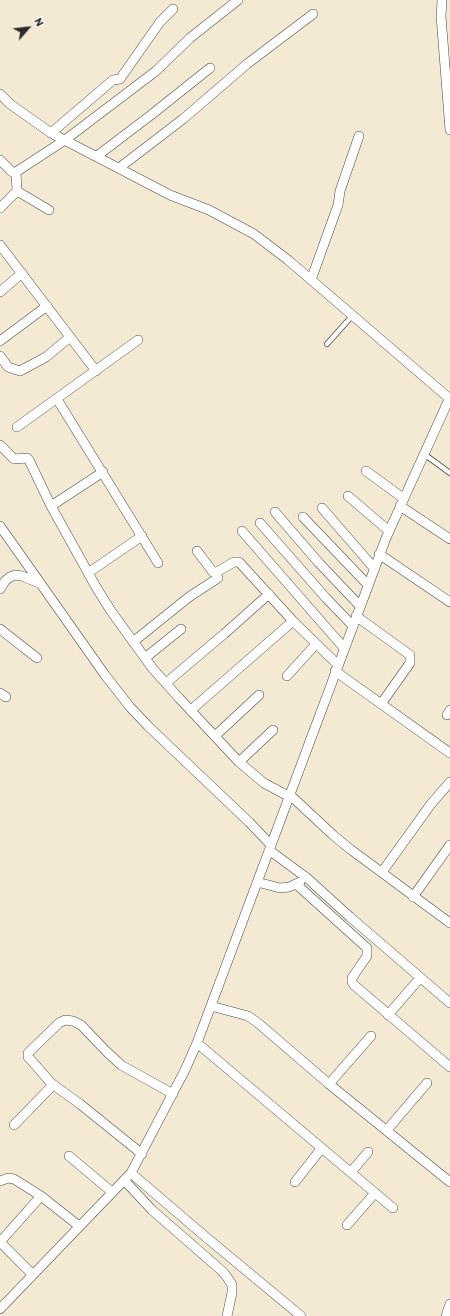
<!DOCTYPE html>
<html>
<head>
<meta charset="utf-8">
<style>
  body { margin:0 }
  #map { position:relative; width:450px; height:1316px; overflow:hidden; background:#f4ead3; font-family:Itim,sans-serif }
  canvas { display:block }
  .north { position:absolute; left:8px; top:8px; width:40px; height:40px; -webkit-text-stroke:3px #fdfcf7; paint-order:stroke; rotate:62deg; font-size:11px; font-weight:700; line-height:16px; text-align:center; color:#2b2b2b }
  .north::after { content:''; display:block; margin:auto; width:14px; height:18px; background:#2b2b2b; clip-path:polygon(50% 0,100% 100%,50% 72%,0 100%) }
</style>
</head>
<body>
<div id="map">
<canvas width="450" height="1316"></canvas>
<div class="north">N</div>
</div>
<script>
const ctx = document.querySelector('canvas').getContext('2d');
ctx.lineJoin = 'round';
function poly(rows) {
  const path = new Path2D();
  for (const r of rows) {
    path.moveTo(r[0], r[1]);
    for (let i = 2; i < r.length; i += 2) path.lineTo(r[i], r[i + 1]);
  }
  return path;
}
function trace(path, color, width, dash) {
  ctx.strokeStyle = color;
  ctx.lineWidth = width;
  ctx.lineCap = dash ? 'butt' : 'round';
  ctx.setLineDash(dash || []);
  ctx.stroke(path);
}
const lane = poly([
  [327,344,352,316],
  [424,454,450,473]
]);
const street = poly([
  [442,0,441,16,450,130],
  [0,94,10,104,51,133,170,195,209,210,254,234,288,260,450,399],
  [51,133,113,80,120,79,160,22,173,9],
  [97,156,151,115,210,68],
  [0,160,12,172,16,172,65,140,156,71,190,38,238,0],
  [119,168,183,119,247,64,313,14],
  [16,172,17,191,49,210],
  [0,208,17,191],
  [0,245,96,371],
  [311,280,338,205,340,191,359,136],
  [0,292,22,273],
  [0,341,47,306],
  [0,356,8,367,20,371,46,357,70,337],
  [57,399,158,563],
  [17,427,138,340],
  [0,445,14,459,27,458,29,460,51,506,96,587,111,611,153,669,179,698,239,762,264,783,288,796],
  [366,471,403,498],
  [348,496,389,531],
  [51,506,103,472],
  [400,506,450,539],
  [322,508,374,568],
  [275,512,319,563,360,606],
  [303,517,368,585],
  [260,523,326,598,353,626],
  [0,526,105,675,130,707,148,726,249,822,271,845],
  [242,531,344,648],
  [197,551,213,572,215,573,234,562,239,562,293,621,338,665],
  [379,554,450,602],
  [88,573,142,536],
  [0,589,5,581,10,577,15,575,22,576,41,584],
  [356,616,410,655,410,663,381,704],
  [0,629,37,658],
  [133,642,189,597,218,578],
  [145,658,181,629],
  [335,671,450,753],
  [287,676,316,644],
  [166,683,224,634,269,594],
  [0,693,6,697],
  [191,710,293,621],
  [447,715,450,710],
  [215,736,259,695],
  [239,762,273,730],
  [289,794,333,835,350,849,450,923],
  [269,850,307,878,350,917,450,1003],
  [382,872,431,804,450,782],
  [257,882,280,888,289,887,300,882],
  [296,884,367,948,367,956,352,978,352,982,354,985,450,1067],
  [413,897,450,845],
  [211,1006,248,1016,258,1023,329,1084,450,1182],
  [388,1015,420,978],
  [197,1043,393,1208],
  [51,1083,80,1104,142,1154],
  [329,1084,371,1036],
  [14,1125,52,1086,51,1083,31,1060,28,1057,28,1053,59,1023,65,1020,73,1021,81,1025,106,1051,121,1065,173,1094],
  [387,1130,427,1083],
  [69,1156,112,1192],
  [351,1172,368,1152],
  [131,1173,207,1238,301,1316],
  [124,1180,152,1210,222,1271,227,1277,232,1285,232,1293,227,1316],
  [0,1181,8,1178,14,1179,41,1196,79,1226],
  [295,1182,321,1149],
  [347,1225,375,1193],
  [32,1274,0,1242,41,1196],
  [0,1309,131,1173,185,1070,197,1043,386,538,450,397],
  [446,1316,450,1304]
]);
trace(lane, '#494844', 6);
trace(street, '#494844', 10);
trace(lane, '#fff', 4.5);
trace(street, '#fff', 9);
</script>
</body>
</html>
